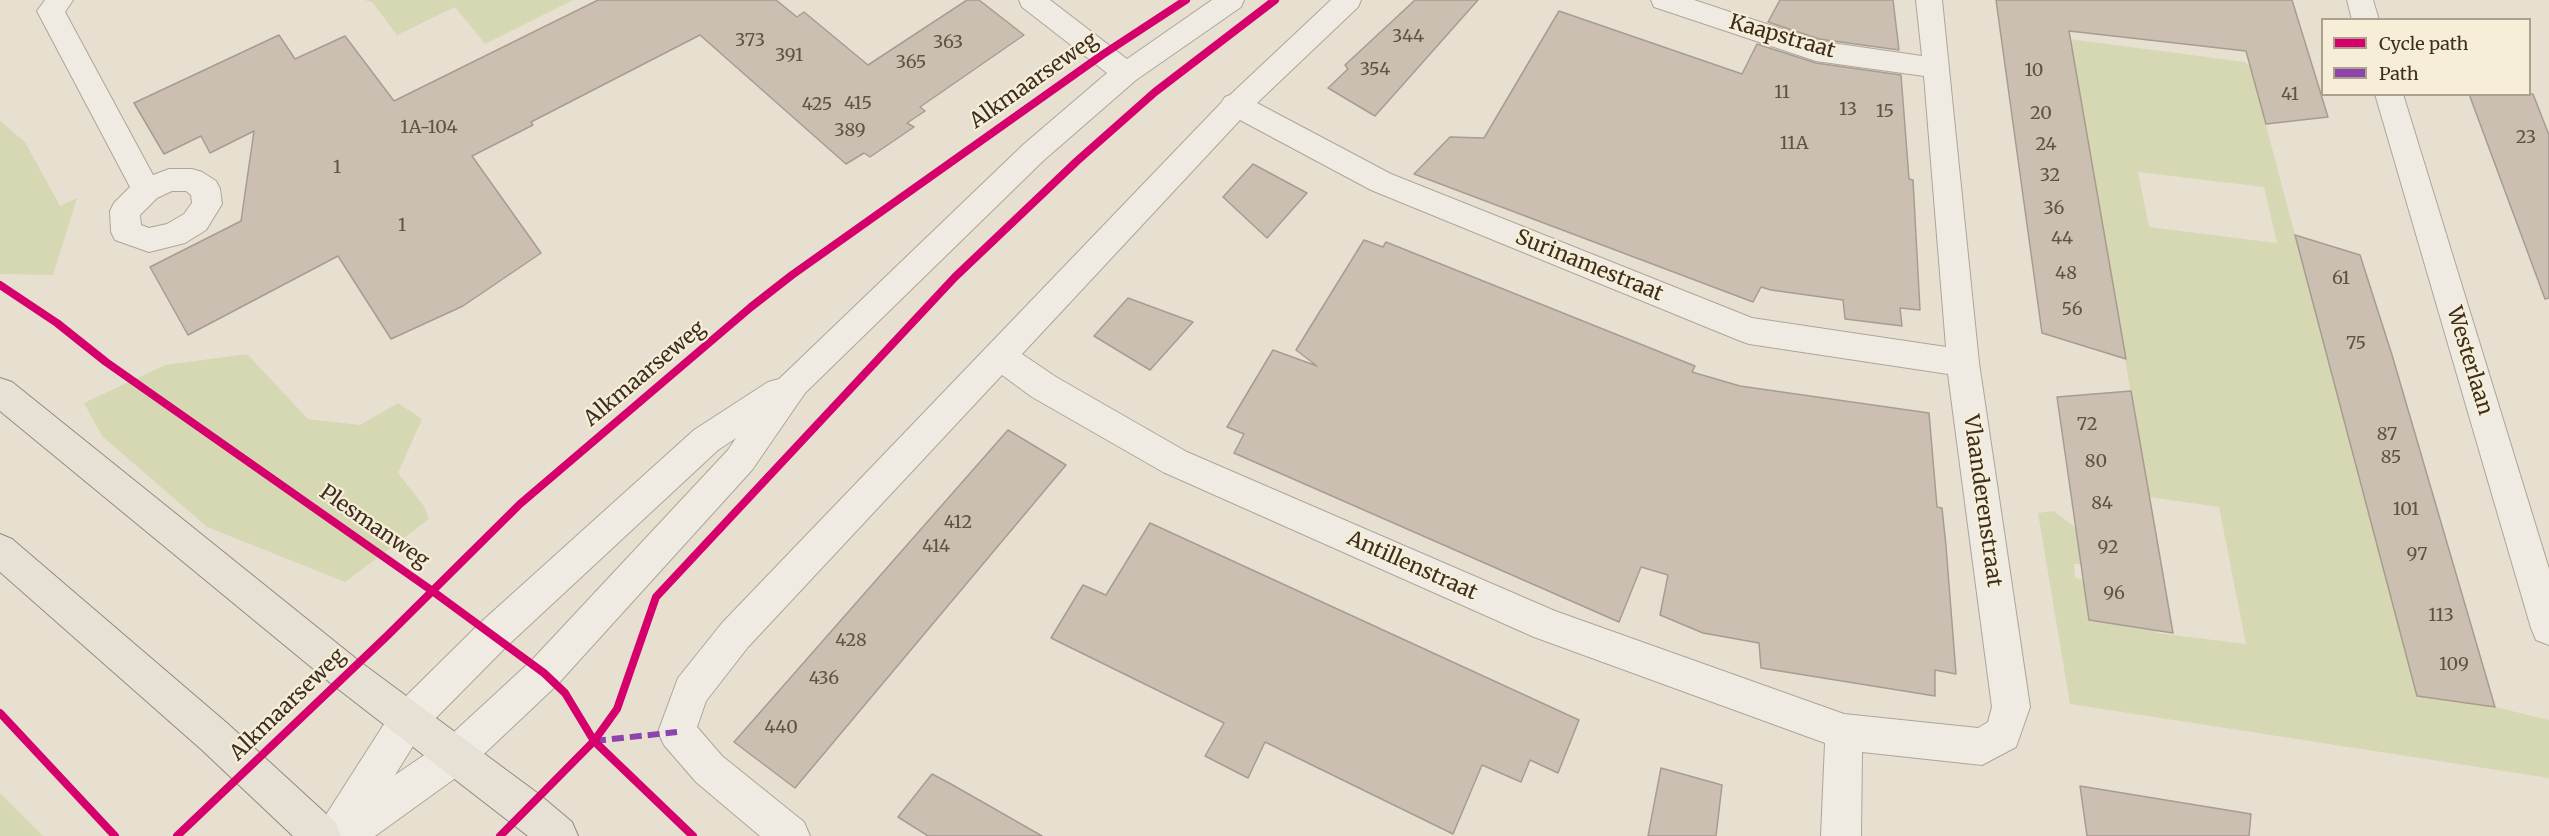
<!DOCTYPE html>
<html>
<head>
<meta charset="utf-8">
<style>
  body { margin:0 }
  #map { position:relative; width:2549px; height:836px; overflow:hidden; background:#e7e0d1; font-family:Merriweather,serif }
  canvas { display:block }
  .legend { position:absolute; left:2321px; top:18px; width:210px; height:78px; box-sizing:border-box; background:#f7eed8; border:2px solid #ada18e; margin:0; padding:8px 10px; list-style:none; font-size:18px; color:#3d2e20 }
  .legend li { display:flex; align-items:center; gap:12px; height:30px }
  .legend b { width:30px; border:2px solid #ada18e }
</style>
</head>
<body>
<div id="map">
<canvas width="2549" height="836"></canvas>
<ul class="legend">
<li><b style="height:8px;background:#d6006c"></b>Cycle path</li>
<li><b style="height:8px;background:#8e44ad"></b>Path</li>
</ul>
</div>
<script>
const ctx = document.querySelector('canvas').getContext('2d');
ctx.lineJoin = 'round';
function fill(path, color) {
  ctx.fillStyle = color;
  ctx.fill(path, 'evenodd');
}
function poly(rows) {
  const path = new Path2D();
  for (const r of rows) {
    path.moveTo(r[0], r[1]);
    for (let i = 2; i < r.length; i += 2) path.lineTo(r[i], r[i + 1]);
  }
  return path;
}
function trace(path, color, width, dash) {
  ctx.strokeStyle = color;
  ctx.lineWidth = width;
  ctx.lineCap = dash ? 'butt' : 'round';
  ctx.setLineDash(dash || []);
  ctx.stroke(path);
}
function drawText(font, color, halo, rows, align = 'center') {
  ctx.font = font + ' Merriweather,serif';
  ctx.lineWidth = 4.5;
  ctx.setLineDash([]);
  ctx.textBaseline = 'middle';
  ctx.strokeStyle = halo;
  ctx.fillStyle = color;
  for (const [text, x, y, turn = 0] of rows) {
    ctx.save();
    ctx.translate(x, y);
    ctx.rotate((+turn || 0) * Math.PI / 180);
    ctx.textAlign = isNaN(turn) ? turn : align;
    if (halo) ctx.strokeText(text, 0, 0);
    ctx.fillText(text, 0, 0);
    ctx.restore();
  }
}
const green = poly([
  [364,0,573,0,485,44,455,7,397,35,372,2],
  [2069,39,2245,62,2251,69,2417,695,2495,707,2549,720,2549,778,2070,704,2038,513,2054,511,2076,528,2081,564,2074,564,2075,578,2084,580,2156,630,2157,633,2246,644,2219,507,2149,497],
  [2138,172,2264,187,2277,243,2149,227],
  [0,121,25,142,60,206,77,198,53,275,0,274],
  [247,354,308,419,360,425,398,403,422,419,398,473,424,506,429,519,345,582,207,527,102,436,84,403,165,365],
  [0,793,43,836,0,836]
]);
const building = poly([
  [598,0,776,0,797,17,804,12,868,65,967,0,979,0,1024,35,920,107,925,111,907,123,914,127,870,157,864,153,846,164,700,35,531,122,533,125,472,156,541,253,463,306,391,339,338,256,188,335,150,267,241,221,254,131,210,153,201,136,164,154,134,103,279,35,295,59,345,36,394,101,598,0],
  [1415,0,1478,0,1375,116,1328,88,1348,69,1345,65,1415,0],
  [1780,0,1893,0,1899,50,1819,39,1768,22,1780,0],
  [1996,0,2292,0,2328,117,2266,124,2246,51,2069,31,2126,359,2042,333,1996,0],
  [1559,11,1742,74,1757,44,1816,63,1901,75,1909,179,1913,180,1920,310,1900,308,1902,326,1845,319,1843,300,1771,290,1761,287,1753,302,1414,174,1450,137,1484,138,1559,11],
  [2469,94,2533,94,2549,135,2549,298,2545,299,2469,94],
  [1253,164,1307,193,1267,238,1223,197,1253,164],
  [2295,235,2360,255,2392,355,2495,707,2417,696,2295,235],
  [1364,240,1383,247,1386,242,1695,366,1692,372,1740,386,1929,413,1937,507,1942,508,1946,546,1956,674,1935,670,1935,696,1761,668,1759,643,1703,633,1660,615,1668,575,1641,567,1619,622,1234,453,1244,434,1227,427,1273,350,1317,366,1296,350,1364,240],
  [1128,298,1193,322,1150,370,1094,336,1128,298],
  [2131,391,2157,540,2173,633,2089,620,2057,397,2131,391],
  [1008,430,1066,465,795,788,734,742,1008,430],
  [1150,523,1579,720,1558,773,1530,760,1521,782,1482,765,1453,834,1265,742,1248,778,1205,756,1224,723,1051,638,1083,585,1106,595,1150,523],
  [1661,768,1722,785,1716,836,1648,836,1661,768],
  [932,774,951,784,1042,836,928,836,898,817,932,774],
  [2080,786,2251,814,2249,836,2087,836,2080,786]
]);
const minor = poly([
  [45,0,73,0,65,12,153,175,169,169,192,169,202,172,216,181,220,189,222,204,206,230,185,243,149,252,115,240,111,232,110,211,114,203,130,187,37,11,45,0],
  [172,191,186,191,191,195,192,203,184,214,167,224,149,228,141,225,140,215,157,198,172,191],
  [1019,0,1050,0,1127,59,1212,0,1244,0,1241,7,1136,80,1044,160,805,393,752,470,557,685,468,769,375,836,320,836,319,832,324,818,395,707,480,623,694,430,768,382,779,379,1024,144,1107,73,1022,7,1019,0],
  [736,438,728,450,531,661,442,743,395,775,421,733,506,647,718,450,736,438],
  [1331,0,1361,0,1358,7,1257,103,1391,174,1752,318,1946,347,1924,76,1816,61,1654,7,1651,0,1694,0,1818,41,1922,56,1916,0,1942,0,1979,363,2030,707,2016,747,1982,765,1862,752,1861,836,1821,836,1825,743,1534,637,1163,472,1032,397,1002,375,748,647,706,701,697,727,722,756,804,822,810,836,760,836,696,782,664,745,658,732,678,678,722,623,1221,103,1225,97,1230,95,1331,0],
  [1240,120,1371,190,1738,340,1749,344,1948,374,1992,707,1988,722,1978,728,1844,714,1555,611,1187,452,1056,377,1022,354,1240,120],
  [2347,0,2373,0,2379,20,2352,20,2347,0],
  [2375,94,2403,94,2549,569,2549,645,2536,640,2531,628,2375,94]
]);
const major = poly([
  [0,378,12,382,359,661,540,795,572,822,578,836,528,836,333,685,0,411,0,378],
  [0,534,12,539,228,724,335,822,341,836,293,836,202,750,0,572,0,534]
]);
const quiet = poly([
  [594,741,677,732]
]);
const cycleway = poly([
  [0,285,57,323,106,362,431,590,544,673,565,693,594,741,693,836],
  [0,713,115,836],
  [177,836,387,636,520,504,751,307,792,275,1102,55,1186,0],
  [500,836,594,741,617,709,656,597,955,277,1077,161,1155,92,1275,0]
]);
const numberNames = [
  ["344",1408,37],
  ["373",750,41],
  ["363",948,43],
  ["391",789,56],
  ["365",911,63],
  ["354",1375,70],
  ["10",2034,71],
  ["11",1782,93],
  ["41",2290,95],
  ["415",858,104],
  ["425",817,105],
  ["13",1848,110],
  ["15",1885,112],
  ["20",2041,114],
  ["1A-104",429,128],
  ["389",850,131],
  ["23",2526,138],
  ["11A",1794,144],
  ["24",2046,145],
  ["1",337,168],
  ["32",2050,176],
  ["36",2054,209],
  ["1",402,226],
  ["44",2062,239],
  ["48",2066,274],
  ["61",2341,279],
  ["56",2072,310],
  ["75",2356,344],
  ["72",2087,425],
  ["87",2387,435],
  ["85",2391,458],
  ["80",2096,462],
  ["84",2102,504],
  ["101",2406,510],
  ["412",958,523],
  ["414",936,547],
  ["92",2108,548],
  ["97",2417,555],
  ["96",2114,594],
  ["113",2441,616],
  ["428",851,641],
  ["109",2454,665],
  ["436",824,679],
  ["440",781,728]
];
const streetNames = [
  ["Kaapstraat",1782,37,16],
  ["Alkmaarseweg",1034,81,-35],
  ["Surinamestraat",1589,266,22],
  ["Westerlaan",2469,361,73],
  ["Alkmaarseweg",645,374,-40],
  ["Vlaanderenstraat",1982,501,82],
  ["Plesmanweg",374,527,35],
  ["Antillenstraat",1412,566,24],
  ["Alkmaarseweg",288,705,-44]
];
fill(green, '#d6d7b3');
fill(building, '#cbbfb2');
trace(building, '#a89c90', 1.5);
trace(minor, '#ada599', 2);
trace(major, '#928b80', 2);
fill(minor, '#efebe3');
fill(major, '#e6e1d4');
trace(quiet, '#8e44ad', 6, [12, 6]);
trace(cycleway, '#d6006c', 8);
drawText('18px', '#605244', null, numberNames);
drawText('21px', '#3d2e20', '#f7eed8', streetNames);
</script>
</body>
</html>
